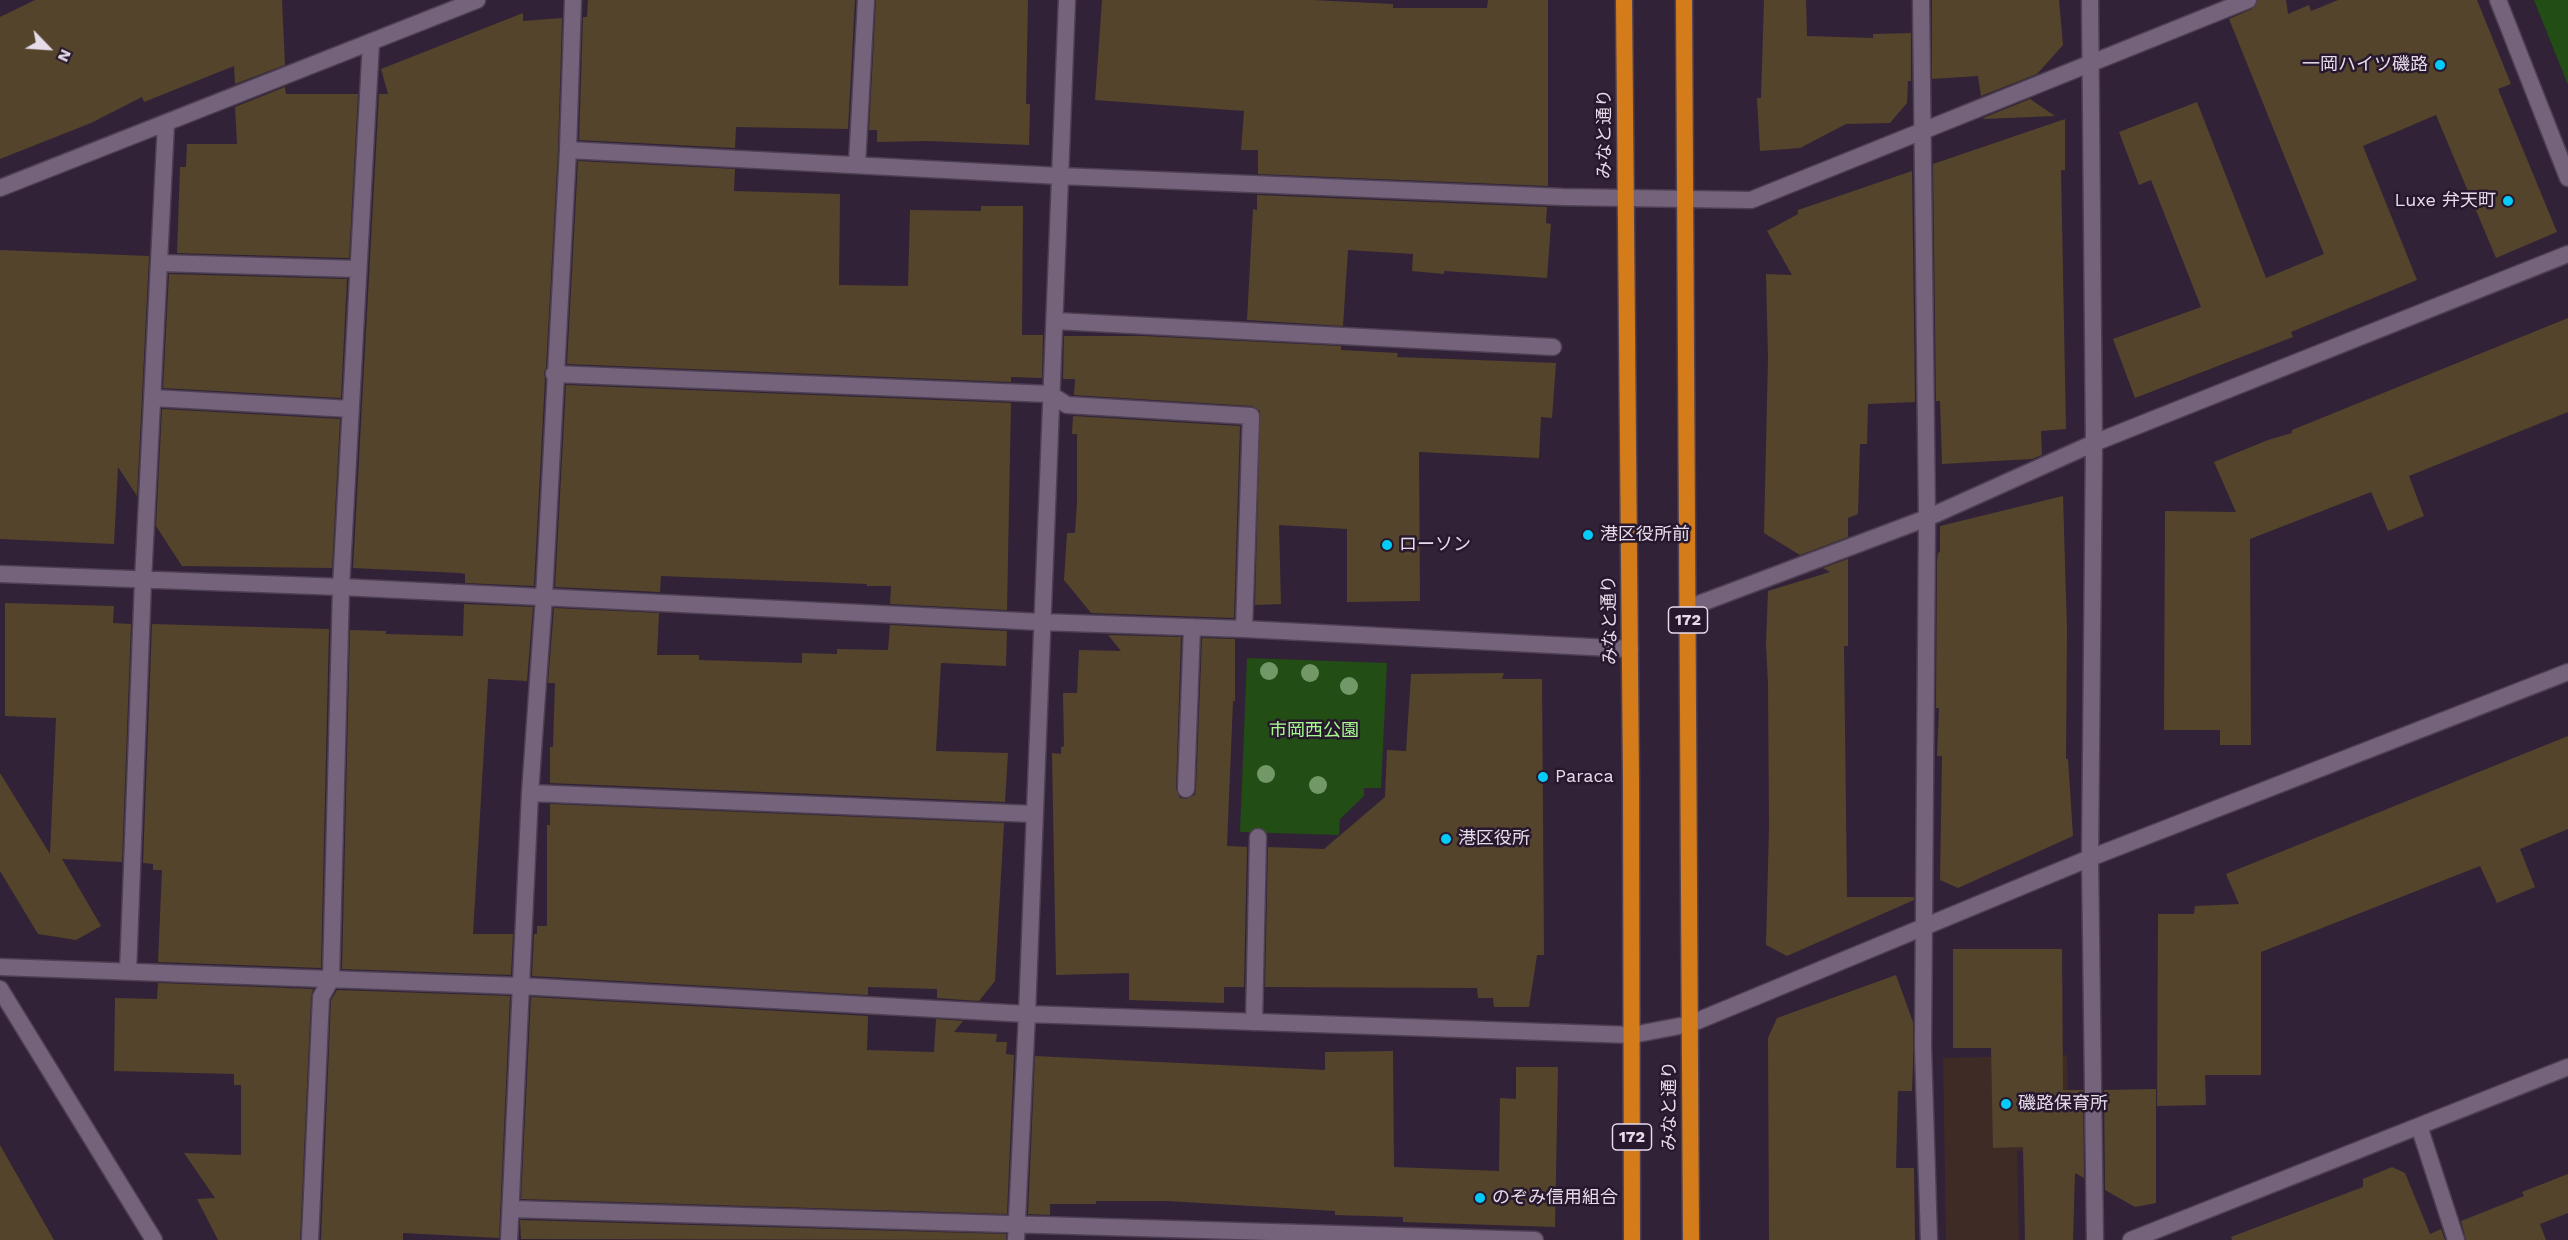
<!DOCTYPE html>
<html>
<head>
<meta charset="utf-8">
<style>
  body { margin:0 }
  #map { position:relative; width:2568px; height:1240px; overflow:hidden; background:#312237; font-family:"Work Sans",sans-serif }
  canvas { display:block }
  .north { position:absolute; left:18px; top:18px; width:60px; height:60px; -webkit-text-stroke:4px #27182d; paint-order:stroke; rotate:115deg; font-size:16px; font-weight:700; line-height:24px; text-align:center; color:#e5dbe9 }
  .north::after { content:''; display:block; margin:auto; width:21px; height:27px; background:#e5dbe9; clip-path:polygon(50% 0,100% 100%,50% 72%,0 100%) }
</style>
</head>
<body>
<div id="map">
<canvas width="2568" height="1240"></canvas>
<div class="north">N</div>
</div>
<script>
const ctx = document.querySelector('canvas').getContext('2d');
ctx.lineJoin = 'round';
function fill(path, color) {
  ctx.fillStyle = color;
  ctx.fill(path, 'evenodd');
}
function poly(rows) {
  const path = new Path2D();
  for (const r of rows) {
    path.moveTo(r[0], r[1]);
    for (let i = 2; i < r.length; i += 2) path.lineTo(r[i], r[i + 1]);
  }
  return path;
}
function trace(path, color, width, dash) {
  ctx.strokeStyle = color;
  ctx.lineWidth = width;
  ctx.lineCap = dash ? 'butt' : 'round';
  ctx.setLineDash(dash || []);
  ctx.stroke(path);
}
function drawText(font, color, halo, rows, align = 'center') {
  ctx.font = font + ' "Work Sans","Noto Sans JP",sans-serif';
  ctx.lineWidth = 5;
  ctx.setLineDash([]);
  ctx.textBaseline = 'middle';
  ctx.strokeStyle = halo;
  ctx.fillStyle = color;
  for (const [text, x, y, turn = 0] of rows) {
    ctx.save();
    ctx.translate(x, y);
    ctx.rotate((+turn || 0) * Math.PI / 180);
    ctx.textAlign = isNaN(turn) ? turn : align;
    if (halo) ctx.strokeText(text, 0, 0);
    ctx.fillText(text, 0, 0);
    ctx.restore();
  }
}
const education = poly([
  [2067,1055,2069,1150,2017,1151,2019,1240,1946,1240,1943,1058]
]);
const green = poly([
  [2534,0,2568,0,2568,85],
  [1247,658,1387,663,1381,788,1364,788,1364,796,1340,819,1339,835,1240,832]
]);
const building = poly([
  [35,0,282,0,285,65,235,84,234,66,144,102,142,97,91,123,0,159,0,17],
  [588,0,855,0,848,129,736,127,735,148,579,140,583,17,587,17],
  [876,0,1028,0,1026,104,1030,104,1029,145,928,141,877,142,877,130,869,130],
  [1102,0,1312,0,1393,4,1393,8,1487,8,1488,0,1548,0,1548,186,1258,174,1258,150,1241,150,1244,111,1095,100],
  [1764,0,1806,0,1807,36,1873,38,1873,34,1911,33,1911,81,1908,81,1907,103,1890,123,1846,124,1800,148,1760,151,1757,98,1761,98],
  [1932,0,2059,0,2063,45,2037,74,1981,96,1978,76,1932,79],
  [2258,0,2286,0,2288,14,2309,5,2311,11,2338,0,2477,0,2511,84,2498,89,2557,232,2496,258,2436,115,2363,146,2417,280,2291,332,2293,337,2135,398,2113,339,2201,307,2151,180,2139,185,2119,132,2197,102,2266,278,2324,254,2229,19,2252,9],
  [523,13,523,21,562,18,558,150,546,368,544,373,545,379,534,586,465,583,465,574,460,573,353,568,379,94,388,94,381,69],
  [285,87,286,94,358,94,349,258,177,253,180,167,186,167,187,144,237,144,235,107],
  [2030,99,2055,116,1984,119,1983,118],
  [2065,119,2065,170,2061,170,2066,429,2041,431,2042,455,2032,459,1942,464,1940,401,1936,401,1933,164],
  [578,161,735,169,734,191,840,194,839,285,908,286,910,210,981,211,981,206,1023,206,1022,335,1043,335,1042,378,1011,377,1011,382,567,364],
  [1912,171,1915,402,1868,404,1867,444,1860,444,1858,514,1848,518,1848,537,1800,555,1764,533,1768,358,1766,274,1792,275,1767,231,1798,214,1798,210],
  [1257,195,1547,207,1546,223,1551,224,1547,278,1444,271,1444,274,1412,271,1413,254,1348,250,1343,326,1247,320,1253,209,1257,210],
  [0,250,149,256,137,496,118,467,114,544,0,539],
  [169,274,347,279,341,398,163,388],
  [2568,318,2568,412,2409,476,2424,516,2388,531,2371,492,2250,539,2251,745,2220,745,2220,730,2164,730,2165,511,2236,512,2214,462,2268,440,2292,433,2292,430],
  [1064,336,1143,336,1341,346,1341,350,1398,353,1397,357,1556,363,1552,418,1541,417,1539,458,1419,452,1420,601,1347,602,1347,529,1279,525,1281,604,1255,605,1260,411,1252,406,1074,395,1075,379,1063,379],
  [566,385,1011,403,1007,610,890,604,891,586,867,586,867,584,661,576,660,592,555,587],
  [162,409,340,419,332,568,182,566,156,526],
  [1073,416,1240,426,1234,618,1091,613,1064,580,1067,533,1075,533,1077,502,1077,434,1072,434],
  [2063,496,2067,630,2066,759,2068,759,2073,836,1958,888,1940,880,1942,756,1937,756,1939,708,1936,708,1937,560,1938,553,1940,552,1940,526],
  [1848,559,1848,646,1844,646,1847,897,1914,897,1914,900,1787,956,1766,945,1769,827,1768,684,1766,644,1768,591,1830,572,1823,568],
  [5,603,114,606,113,623,131,624,122,862,62,859,101,926,76,940,38,934,0,871,0,773,50,854,56,718,5,716],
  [464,604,533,607,527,681,488,679,473,934,513,934,511,975,342,969,350,630,386,631,386,634,463,636],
  [554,608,659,613,657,655,699,655,699,660,802,663,802,653,837,654,837,649,888,650,890,625,1007,631,1006,666,941,663,936,751,1008,753,1005,802,550,783,550,747,553,747,555,683,548,683],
  [152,624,329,629,321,968,158,962,162,870,153,870,153,864,143,863],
  [1108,635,1181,637,1176,789,1180,798,1186,799,1195,795,1196,789,1202,638,1235,639,1235,701,1233,701,1227,846,1247,847,1244,987,1224,987,1224,1003,1129,1000,1129,973,1056,975,1052,753,1061,754,1061,747,1064,746,1063,693,1077,693,1079,650,1121,651],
  [1504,673,1502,679,1542,679,1544,955,1537,955,1529,1007,1494,1007,1493,998,1478,998,1477,988,1265,987,1268,847,1324,849,1385,797,1387,750,1406,751,1411,674],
  [2568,736,2568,829,2520,849,2535,887,2497,903,2480,866,2261,952,2261,1075,2205,1075,2206,1105,2157,1106,2158,914,2194,914,2195,906,2239,904,2226,874],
  [550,804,1004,823,995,981,979,1001,937,998,937,989,868,987,868,995,532,976,534,934,537,934,537,926,547,926,547,825,550,825],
  [1953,949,2062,949,2063,1090,2083,1090,2084,1178,2075,1173,2073,1240,2025,1240,2023,1147,1993,1148,1991,1048,1953,1048],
  [1896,975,1913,1022,1913,1064,1912,1091,1898,1091,1896,1168,1914,1168,1915,1240,1769,1240,1768,1038,1777,1018],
  [158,983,313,989,311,997,300,1240,218,1240,197,1199,215,1198,184,1153,241,1155,241,1085,234,1085,234,1074,114,1071,115,998,157,999],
  [337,990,510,996,499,1238,403,1233,403,1240,321,1240,331,1000],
  [531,997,868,1016,867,1050,934,1052,936,1019,963,1021,954,1032,997,1034,996,1042,1007,1042,1006,1054,1014,1055,1007,1214,521,1199],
  [1393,1051,1394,1167,1499,1171,1500,1098,1516,1099,1516,1067,1558,1067,1555,1227,1403,1222,1403,1217,1335,1215,1335,1211,1167,1201,1096,1201,1096,1204,1050,1204,1050,1215,1028,1214,1035,1056,1325,1070,1325,1052],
  [2156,1089,2156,1203,2135,1207,2105,1190,2104,1090],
  [0,1145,54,1240,0,1240],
  [2392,1167,2405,1173,2430,1234,2441,1229,2445,1240,2232,1240,2231,1237,2363,1187,2363,1179],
  [2568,1174,2568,1213,2540,1224,2546,1240,2466,1240,2461,1221,2524,1196,2522,1192],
  [520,1220,1006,1234,1006,1240,521,1239]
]);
const service = poly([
  [1254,1022,1258,837]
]);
const minor = poly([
  [1921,0,1927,518,1923,1047,1929,1240],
  [2090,0,2094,443,2090,858,2095,1240],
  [2498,0,2568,178],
  [568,150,1060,176,1563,197,1751,200,2248,0],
  [857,164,866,0],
  [160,263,358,269],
  [1055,321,1553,347],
  [554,374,1050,394,1067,405,1251,416,1244,629],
  [153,398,351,409],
  [0,574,341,587,1041,622,1244,629,1630,649],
  [1688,608,1927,518,2094,443,2568,254],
  [1186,789,1192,627],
  [530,793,1034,814],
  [0,967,520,986,1027,1014,1632,1035,1690,1024,2090,858,2568,672],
  [128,972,143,581,166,123],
  [2419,1126,2456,1240],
  [511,1209,1535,1240],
  [310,1240,321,997,331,979,341,587,371,42],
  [509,1240,530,793,544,597,568,150,573,0],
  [1016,1240,1027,1014,1067,0],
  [2131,1240,2568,1067]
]);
const tertiary = poly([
  [0,188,477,0],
  [0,989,154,1240]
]);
const trunk = poly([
  [1624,0,1631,778,1632,1240],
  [1684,0,1691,1240]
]);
const trees = [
  [1269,671],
  [1310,673],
  [1349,686],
  [1266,774],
  [1318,785]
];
const markers = [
  [2440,65,6,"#05cbf9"],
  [2508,201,6,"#05cbf9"],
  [1588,535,6,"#05cbf9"],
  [1387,545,6,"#05cbf9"],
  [1543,777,6,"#05cbf9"],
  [1446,839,6,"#05cbf9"],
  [2006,1104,6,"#05cbf9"],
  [1480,1198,6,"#05cbf9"]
];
const shields = [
  [1688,620,39],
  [1632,1137,39]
];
const shieldNames = [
  ["172",1688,620],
  ["172",1632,1137]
];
const poiNames = [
  ["一岡ハイツ磯路",2428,65,"right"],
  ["Luxe 弁天町",2496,201,"right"],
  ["港区役所前",1600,535],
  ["ローソン",1399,545],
  ["Paraca",1555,777],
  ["港区役所",1458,839],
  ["磯路保育所",2018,1104],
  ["のぞみ信用組合",1492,1198]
];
const streetNames = [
  ["みなと通り",1605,134,-90],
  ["みなと通り",1610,620,-91],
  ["みなと通り",1670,1106,-90]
];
const parkNames = [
  ["市岡西公園",1314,731]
];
fill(education, '#3e2b26');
fill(green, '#224d14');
fill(building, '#54442c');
trace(service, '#4e4053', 19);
trace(minor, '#4e4053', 19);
trace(tertiary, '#4e4053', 19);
trace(trunk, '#4e4053', 19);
trace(service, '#75637c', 16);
trace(minor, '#75637c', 16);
trace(tertiary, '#75637c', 16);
trace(trunk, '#d47c19', 16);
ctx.fillStyle = '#729867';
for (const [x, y] of trees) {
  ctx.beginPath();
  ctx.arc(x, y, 9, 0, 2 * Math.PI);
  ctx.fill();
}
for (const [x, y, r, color] of markers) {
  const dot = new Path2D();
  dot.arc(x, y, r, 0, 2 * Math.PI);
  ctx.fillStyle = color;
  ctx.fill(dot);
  trace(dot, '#27182d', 2);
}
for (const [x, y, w] of shields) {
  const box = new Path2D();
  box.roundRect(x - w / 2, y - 13, w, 26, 4.5);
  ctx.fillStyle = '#27182d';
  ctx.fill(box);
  trace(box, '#e5dbe9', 1.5);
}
drawText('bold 16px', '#e5dbe9', null, shieldNames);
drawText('18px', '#e5dbe9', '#27182d', poiNames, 'left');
drawText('18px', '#e5dbe9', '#27182d', streetNames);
drawText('18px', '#a7f88f', '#27182d', parkNames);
</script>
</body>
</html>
